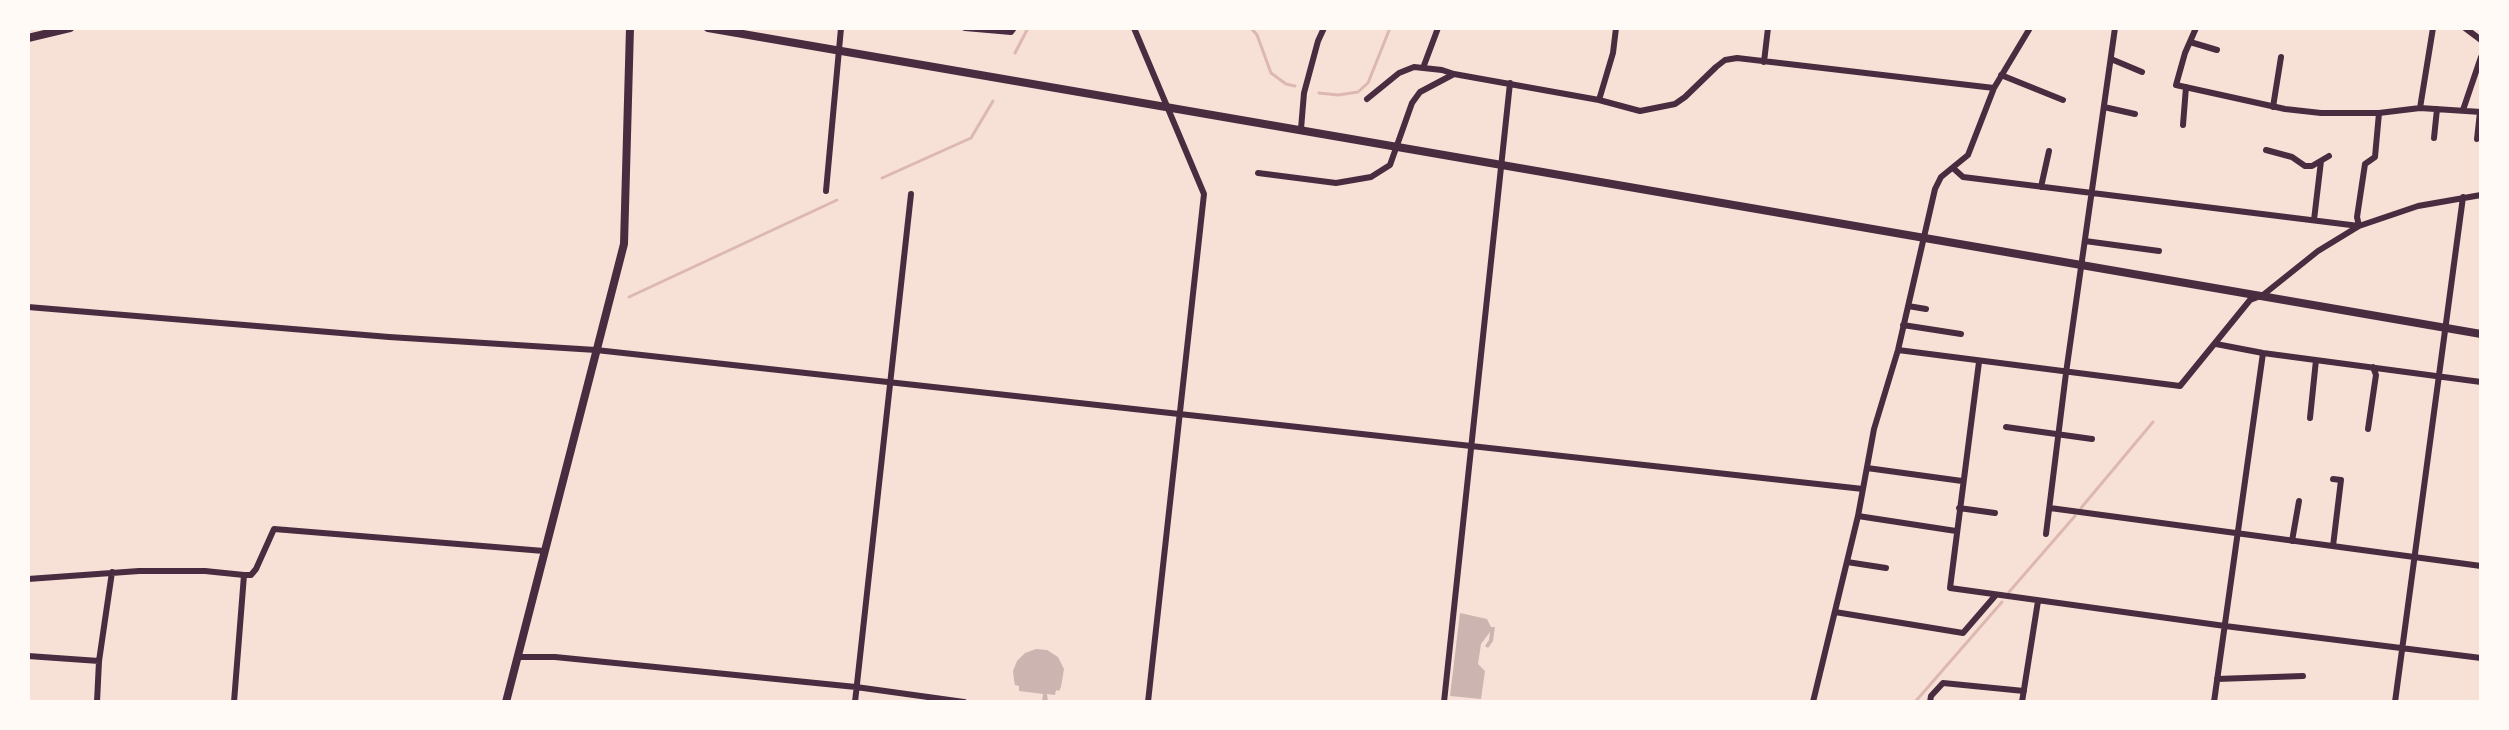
<!DOCTYPE html>
<html>
<head>
<meta charset="utf-8">
<style>
  body { margin:0 }
  #map { position:relative; width:2509px; height:730px; overflow:hidden; background:#f7e1d7; font-family:"Noto Serif",serif }
  canvas { display:block }
  .frame { position:absolute; inset:0; border:30px solid #fffaf5; pointer-events:none }
</style>
</head>
<body>
<div id="map">
<canvas width="2509" height="730"></canvas>
<div class="frame"></div>
</div>
<script>
const ctx = document.querySelector('canvas').getContext('2d');
ctx.lineJoin = 'round';
function poly(rows) {
  const path = new Path2D();
  for (const r of rows) {
    path.moveTo(r[0], r[1]);
    for (let i = 2; i < r.length; i += 2) path.lineTo(r[i], r[i + 1]);
  }
  return path;
}
function trace(path, color, width, dash) {
  ctx.strokeStyle = color;
  ctx.lineWidth = width;
  ctx.lineCap = dash ? 'butt' : 'round';
  ctx.setLineDash(dash || []);
  ctx.stroke(path);
}
function fill(path, color) {
  ctx.fillStyle = color;
  ctx.fill(path, 'evenodd');
}
const stream = poly([
  [1251,28,1257,35,1271,73,1286,84,1295,86],
  [1015,53,1028,28],
  [1319,93,1338,95,1358,92,1368,83,1390,28],
  [882,178,971,138,993,101],
  [629,297,837,200],
  [2081,508,2153,422],
  [2009,592,2075,516],
  [1915,702,2002,602]
]);
const building = poly([
  [1460,613,1487,619,1491,627,1495,627,1493,641,1488,648,1485,646,1489,640,1490,632,1481,644,1478,664,1485,671,1481,699,1450,696],
  [1036,649,1047,650,1058,657,1064,669,1061,687,1059,691,1056,690,1055,695,1047,694,1048,702,1042,702,1043,694,1019,691,1019,686,1015,685,1014,680,1013,671,1017,661,1025,653]
]);
const minor = poly([
  [965,28,1011,32,1014,28],
  [1134,28,1204,194,1148,702],
  [2196,28,2185,53,2176,85,2285,109,2321,113,2379,113,2420,108,2481,112],
  [2465,28,2481,40],
  [2190,42,2217,50],
  [2111,59,2142,72],
  [1764,62,1768,28],
  [1423,68,1438,28],
  [2001,75,2063,100],
  [1367,99,1399,73,1414,67,1442,70,1454,74],
  [1599,100,1613,53,1616,28],
  [2104,107,2135,114],
  [2273,107,2281,57],
  [2420,108,2433,28],
  [2463,110,2481,57],
  [2183,125,2186,87],
  [1301,129,1304,93,1318,41,1324,28],
  [2434,138,2437,109],
  [2477,139,2480,112],
  [2266,150,2292,157,2305,166,2312,166,2329,156],
  [1953,168,1963,177,2359,226,2357,217,2365,164,2375,157,2379,113],
  [1258,173,1336,183,1371,177,1390,165,1412,103,1420,92,1454,74,1599,100,1640,111,1675,104,1685,97,1716,67,1725,60,1737,58,1994,88],
  [2041,187,2049,151],
  [826,191,841,28],
  [2314,220,2321,161],
  [2085,241,2159,251],
  [1908,306,1926,309],
  [28,307,389,337,596,350,1863,489],
  [1903,325,1961,334],
  [2216,344,2263,353,2481,382],
  [1898,350,2180,386,2250,300,2263,295,2318,251,2359,226,2418,206,2481,195],
  [1979,362,1950,588,2225,626,2481,658],
  [2310,418,2316,360],
  [2006,427,2092,439],
  [2368,429,2376,375,2373,367],
  [1867,468,1962,481],
  [2333,479,2341,480,2333,546],
  [1959,508,1995,513],
  [2050,508,2481,566],
  [1858,516,1956,531],
  [2046,534,2066,373,2115,28],
  [2292,541,2299,501],
  [1847,562,1886,568],
  [28,579,139,571,205,571,244,575],
  [1835,612,1963,633,1995,596],
  [28,656,99,661],
  [518,657,555,657,856,687,964,702],
  [2217,679,2303,676],
  [97,702,99,661,112,572],
  [234,702,244,575,251,575,256,569,274,529,544,551],
  [855,702,911,194],
  [1444,702,1510,83],
  [1813,702,1858,516,1874,429,1898,350,1935,189,1941,177,1968,155,1994,88,2030,28],
  [1930,702,1931,696,1943,683,2024,691],
  [2022,702,2038,601],
  [2214,702,2263,353],
  [2395,702,2463,197]
]);
const tertiary = poly([
  [708,28,2481,334],
  [28,38,70,28],
  [506,702,624,244,630,28]
]);
trace(stream, '#dcb8b0', 3);
fill(building, '#ccb4b1');
trace(minor, '#4a2c40', 6);
trace(tertiary, '#4a2c40', 8);
</script>
</body>
</html>
